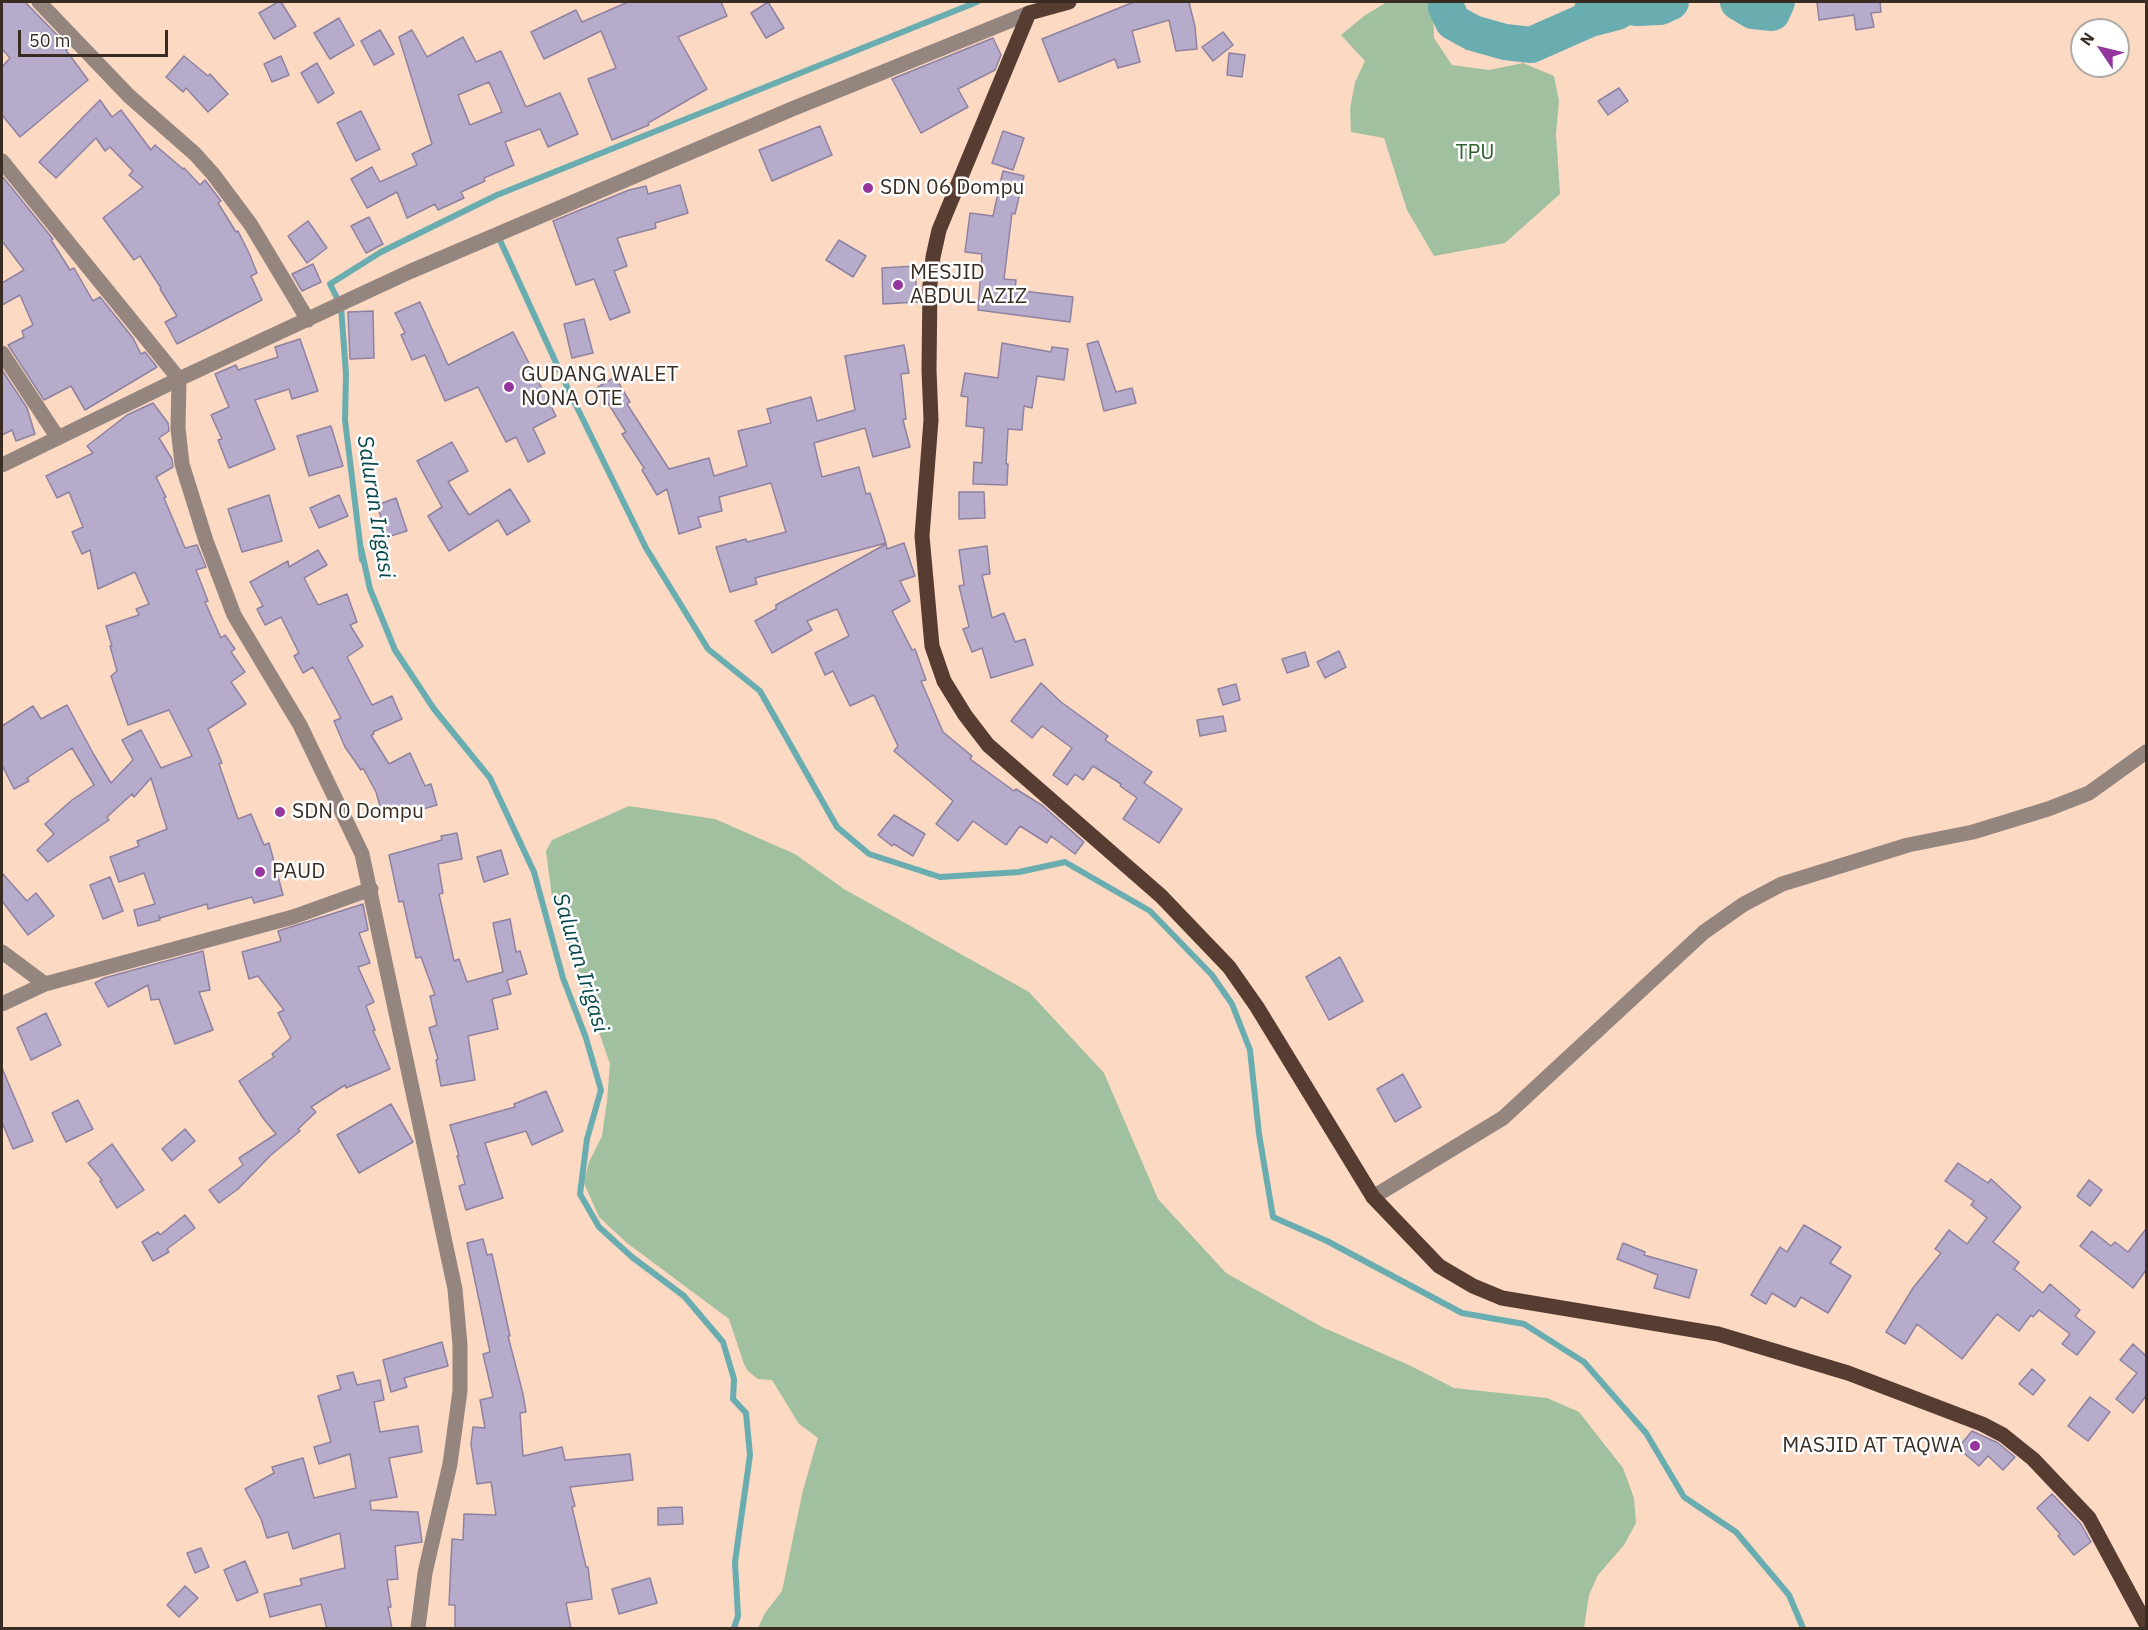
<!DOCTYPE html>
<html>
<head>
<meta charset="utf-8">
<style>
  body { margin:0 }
  #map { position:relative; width:2148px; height:1630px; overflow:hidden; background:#fbd9c3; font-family:"IBM Plex Sans",sans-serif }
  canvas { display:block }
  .frame { position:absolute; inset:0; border:3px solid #392c23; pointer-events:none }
  .north { position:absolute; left:2070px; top:18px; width:60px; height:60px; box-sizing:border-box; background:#fff; border:2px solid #b0aba7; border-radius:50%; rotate:305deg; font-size:16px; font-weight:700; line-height:24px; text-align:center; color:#392c23 }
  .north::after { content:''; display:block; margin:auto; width:21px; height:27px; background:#95369f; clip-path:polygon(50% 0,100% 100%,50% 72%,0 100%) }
  .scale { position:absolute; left:18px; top:30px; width:150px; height:27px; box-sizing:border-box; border:3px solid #392c23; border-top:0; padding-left:8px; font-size:18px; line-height:21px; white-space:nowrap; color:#392c23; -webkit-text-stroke:4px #fff; paint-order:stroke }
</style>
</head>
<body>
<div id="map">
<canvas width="2148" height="1630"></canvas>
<div class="frame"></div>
<div class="north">N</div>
<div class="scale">50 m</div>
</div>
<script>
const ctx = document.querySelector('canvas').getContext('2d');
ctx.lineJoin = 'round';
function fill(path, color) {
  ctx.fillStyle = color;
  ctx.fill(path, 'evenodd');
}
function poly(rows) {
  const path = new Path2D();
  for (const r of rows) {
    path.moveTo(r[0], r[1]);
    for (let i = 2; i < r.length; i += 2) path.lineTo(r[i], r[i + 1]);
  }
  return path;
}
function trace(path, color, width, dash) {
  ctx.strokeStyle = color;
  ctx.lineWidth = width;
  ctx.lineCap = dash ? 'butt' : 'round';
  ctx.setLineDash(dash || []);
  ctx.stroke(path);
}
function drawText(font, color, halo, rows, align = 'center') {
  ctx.font = font + ' "IBM Plex Sans",sans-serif';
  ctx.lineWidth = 5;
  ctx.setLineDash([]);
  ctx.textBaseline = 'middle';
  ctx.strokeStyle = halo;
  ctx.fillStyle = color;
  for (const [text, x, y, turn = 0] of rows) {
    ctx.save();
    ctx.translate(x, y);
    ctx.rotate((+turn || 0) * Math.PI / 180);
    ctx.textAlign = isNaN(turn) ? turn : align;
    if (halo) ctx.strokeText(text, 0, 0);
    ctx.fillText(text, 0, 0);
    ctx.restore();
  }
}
const green = poly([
  [1387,2,1433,2,1434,38,1452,65,1489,70,1523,63,1554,76,1559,101,1556,134,1560,194,1505,243,1434,256,1407,210,1384,138,1351,132,1350,109,1355,82,1365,61,1341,35,1364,16],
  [629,806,715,819,795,854,844,889,1029,992,1104,1073,1158,1199,1226,1273,1322,1327,1411,1366,1454,1388,1547,1398,1579,1412,1623,1468,1634,1498,1636,1523,1624,1545,1598,1575,1589,1595,1584,1628,758,1628,765,1613,782,1591,803,1490,818,1438,799,1424,772,1380,758,1379,748,1371,744,1364,729,1319,627,1243,599,1217,584,1183,589,1162,602,1136,607,1101,610,1064,552,897,546,851,552,840]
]);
const stream = poly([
  [498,236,569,391,646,548,708,649,760,691,837,827,869,854,940,877,1019,872,1065,862,1150,911,1212,975,1232,1004,1250,1050,1259,1134,1273,1217,1327,1241,1462,1313,1524,1324,1584,1362,1646,1433,1684,1497,1736,1532,1789,1595,1803,1628],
  [734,1628,738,1616,735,1562,750,1455,746,1413,733,1399,734,1379,723,1342,684,1296,632,1257,599,1227,580,1194,587,1139,601,1090,586,1038,563,978,534,872,490,778,434,709,395,650,370,589,361,548,362,560,345,420,346,374,341,306,330,284,381,252,497,195,977,2]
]);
const river = poly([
  [1446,2,1446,7,1453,22,1473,33,1505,42,1531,45,1590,19,1594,2],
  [1738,2,1753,11,1772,13,1777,2],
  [1590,19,1617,12,1626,6,1637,8,1660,7,1671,2]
]);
const building = poly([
  [2,2,25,2,64,42,69,48,66,50,88,80,20,137,2,115,2,67,10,58,2,49,2,2],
  [278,2,281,2,296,26,274,39,259,13,278,2],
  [628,2,721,2,727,16,678,37,707,89,648,123,649,125,612,140,588,79,616,68,601,31,544,59,531,32,576,10,582,22,628,2],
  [768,2,784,28,766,38,751,13,768,2],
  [1134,2,1189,2,1195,27,1197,49,1176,51,1169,20,1132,31,1140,62,1118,68,1115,59,1059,82,1042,39,1134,2],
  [1817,2,1880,2,1881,12,1871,13,1874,27,1856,30,1854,15,1819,20,1817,2],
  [339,18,354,45,330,59,314,33,339,18],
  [380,30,394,54,374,65,361,41,380,30],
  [412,30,427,57,463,37,476,62,501,51,526,107,560,93,578,134,548,147,540,129,505,142,514,165,484,178,485,181,461,192,464,198,438,210,435,204,407,218,397,192,367,208,351,179,372,167,380,182,417,165,412,154,432,144,399,37,412,30],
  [489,82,502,112,470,125,458,95,489,82],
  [1223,32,1233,45,1213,61,1202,47,1223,32],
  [993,38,1001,55,995,70,958,89,968,107,921,133,892,79,993,38],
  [1229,53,1245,55,1242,77,1227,75,1229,53],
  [184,56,208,76,210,74,228,94,208,112,186,88,183,92,166,77,184,56],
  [281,56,289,75,272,82,264,64,281,56],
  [317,63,334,93,318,103,301,73,317,63],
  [1619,88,1628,101,1608,115,1598,101,1619,88],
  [100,100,112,117,121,110,151,150,155,145,183,169,184,168,200,185,205,180,221,201,218,203,236,232,238,231,249,253,257,273,251,276,262,300,177,344,165,322,177,316,160,289,161,288,140,256,134,260,103,218,143,187,129,175,133,171,110,147,105,151,96,138,56,178,39,162,100,100],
  [361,111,380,149,356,161,337,123,361,111],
  [820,126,832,155,772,181,759,150,820,126],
  [1003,131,1024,138,1013,170,992,163,1003,131],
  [1003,171,1024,176,1015,214,1012,213,1004,279,1016,280,1015,290,1073,297,1070,322,978,310,982,254,965,252,970,213,993,216,1003,171],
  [2,176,53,239,51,240,70,270,74,268,93,301,100,297,133,338,141,354,145,352,157,367,85,410,71,386,44,400,8,345,24,337,22,331,33,325,20,295,2,305,2,283,24,270,2,241,2,176],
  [680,185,688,213,655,223,656,228,617,238,627,266,614,271,630,312,610,320,594,279,576,285,553,221,629,190,646,186,648,194,680,185],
  [369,217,383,244,366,253,351,226,369,217],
  [308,221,327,248,307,263,288,236,308,221],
  [839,240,866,256,853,277,826,260,839,240],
  [313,264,321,282,302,291,292,274,313,264],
  [915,266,917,302,883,304,882,268,915,266],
  [420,302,448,365,513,332,556,416,533,428,545,453,528,462,516,437,506,442,478,387,445,401,425,355,412,360,401,335,405,333,395,313,420,302],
  [373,311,374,358,350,359,348,312,373,311],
  [584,319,593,353,572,358,564,324,584,319],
  [300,339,318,391,292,399,289,389,255,400,275,449,229,468,218,440,222,439,211,415,229,407,215,374,236,365,238,370,278,357,275,347,300,339],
  [1098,341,1116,392,1132,388,1136,403,1104,411,1087,344,1098,341],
  [1002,343,1051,352,1052,347,1068,349,1064,380,1037,376,1032,408,1024,406,1022,430,1008,429,1006,464,1008,464,1007,485,973,484,974,462,982,463,984,428,966,426,968,397,961,396,965,373,998,378,1002,343],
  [904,345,909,373,901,374,906,419,903,420,910,447,873,457,865,428,814,443,822,477,859,467,866,494,870,493,886,543,755,578,757,584,730,592,716,547,746,539,747,542,786,532,771,483,719,497,722,511,698,517,701,527,679,534,667,489,657,495,642,470,644,468,622,434,626,432,598,387,615,377,630,402,627,404,669,469,709,458,714,476,747,466,738,431,771,423,767,409,811,397,817,421,855,410,845,356,904,345],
  [2,370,27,408,35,434,16,441,12,430,2,435,2,370],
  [153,403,168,423,169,431,159,438,172,459,173,467,156,477,166,497,164,498,185,548,197,545,206,567,196,570,208,601,205,602,221,638,225,635,235,649,231,652,245,672,231,682,246,704,208,729,222,763,219,764,238,819,251,814,264,845,269,843,283,895,254,903,252,897,208,909,207,904,160,918,159,916,160,920,138,926,134,910,155,904,144,873,119,882,110,857,139,846,137,841,167,829,151,778,134,797,132,794,107,817,109,820,48,862,37,850,54,834,45,824,72,800,94,785,72,748,27,778,29,781,14,789,2,765,2,726,33,706,41,719,67,705,94,755,111,783,133,760,122,740,141,730,161,768,192,756,169,710,128,725,111,676,117,671,110,646,112,646,106,626,139,615,136,609,149,604,135,572,98,589,90,550,82,554,72,532,83,527,69,492,57,498,46,476,93,453,87,446,127,415,153,403],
  [331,426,343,466,309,476,297,436,331,426],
  [452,442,468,471,448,482,469,515,510,489,530,521,507,535,498,520,449,551,428,516,442,507,417,461,452,442],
  [959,492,984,492,985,518,959,519,959,492],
  [269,495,282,541,242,552,228,509,269,495],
  [339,495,348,516,319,528,310,508,339,495],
  [396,498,407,531,387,537,377,505,396,498],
  [904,543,915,576,900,581,910,601,892,611,912,650,915,649,926,680,921,681,943,732,972,756,970,759,1014,791,1016,789,1043,806,1084,842,1075,854,1051,836,1047,843,1020,826,1006,845,973,821,958,841,936,824,953,801,894,751,898,746,874,695,850,706,833,671,825,675,815,653,849,636,837,609,807,621,812,630,772,653,755,621,776,609,776,605,886,544,887,549,904,543],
  [987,546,990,574,982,575,992,618,1004,613,1015,642,1025,639,1033,665,991,678,982,648,972,652,963,629,969,627,959,586,964,585,959,550,987,546],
  [318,550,327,565,304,578,318,605,347,594,357,622,350,625,363,646,347,657,372,705,392,696,402,719,373,732,374,734,371,735,389,764,410,753,425,786,431,784,437,805,384,820,376,792,363,768,361,770,345,747,334,721,341,718,313,667,303,673,294,656,299,653,281,617,265,625,257,609,263,606,250,582,288,561,289,567,318,550],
  [1339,651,1346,667,1325,678,1317,662,1339,651],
  [1305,652,1309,666,1287,673,1282,659,1305,652],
  [1041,683,1061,702,1108,736,1105,740,1152,772,1144,783,1182,809,1159,843,1123,819,1137,798,1120,786,1121,784,1093,766,1083,780,1075,774,1067,785,1053,775,1072,748,1042,726,1032,738,1011,721,1041,683],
  [1236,684,1240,700,1223,705,1218,689,1236,684],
  [1223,716,1226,731,1200,736,1197,720,1223,716],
  [894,815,925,834,913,856,894,844,892,846,878,835,894,815],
  [457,833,462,859,438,864,443,893,439,894,454,961,459,959,467,982,503,972,493,923,510,919,516,952,520,951,527,974,507,980,511,994,492,999,498,1029,468,1036,475,1080,441,1086,436,1060,438,1059,429,1028,437,1025,430,996,435,995,421,957,416,958,403,901,399,902,389,855,442,840,441,836,457,833],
  [501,850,508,874,484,882,477,857,501,850],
  [2,873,27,901,36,893,54,916,28,935,2,901,2,873],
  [110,877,123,911,103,919,90,885,110,877],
  [363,904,368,930,359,933,370,963,358,967,374,1002,366,1006,375,1030,373,1031,390,1069,346,1088,345,1085,311,1107,316,1112,298,1129,300,1131,271,1155,238,1189,219,1203,209,1190,243,1165,239,1158,276,1134,263,1118,239,1081,274,1057,272,1054,291,1038,278,1013,284,1010,258,976,249,979,242,952,281,941,278,931,363,904],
  [203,951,210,990,199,992,213,1030,175,1044,159,999,151,1000,148,985,108,1007,95,983,104,978,203,951],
  [1340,957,1363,1001,1329,1020,1306,977,1340,957],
  [46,1013,61,1045,31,1060,17,1028,46,1013],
  [2,1068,33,1141,13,1149,2,1122,2,1068],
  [1403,1074,1421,1107,1395,1122,1377,1089,1403,1074],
  [546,1091,563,1131,532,1145,526,1131,485,1143,503,1198,466,1210,459,1186,465,1184,457,1156,459,1156,450,1125,515,1107,514,1104,546,1091],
  [78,1100,93,1129,66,1142,52,1113,78,1100],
  [391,1104,413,1142,359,1173,337,1135,391,1104],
  [185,1129,195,1141,172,1161,162,1149,185,1129],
  [112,1144,144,1190,117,1208,100,1181,102,1180,88,1163,112,1144],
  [1958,1163,1988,1183,1991,1179,2021,1207,1993,1242,2019,1262,2014,1269,2043,1293,2050,1284,2080,1310,2075,1316,2095,1332,2077,1355,2062,1344,2070,1334,2039,1310,2033,1317,2031,1315,2019,1331,1997,1314,1962,1359,1917,1324,1905,1344,1886,1332,1913,1288,1941,1253,1935,1249,1949,1230,1967,1244,1987,1218,1971,1205,1974,1201,1945,1181,1958,1163],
  [2089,1180,2102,1190,2090,1206,2077,1196,2089,1180],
  [185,1215,195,1228,167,1249,169,1252,153,1261,142,1242,158,1232,160,1235,185,1215],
  [1804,1225,1841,1247,1830,1263,1851,1276,1828,1313,1801,1297,1795,1307,1772,1293,1766,1304,1751,1295,1780,1247,1787,1252,1804,1225],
  [2146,1229,2146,1270,2133,1288,2080,1246,2092,1231,2111,1246,2115,1242,2128,1252,2146,1229],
  [483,1239,487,1255,492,1254,510,1336,508,1336,523,1394,526,1412,520,1413,523,1456,562,1447,565,1460,630,1454,633,1480,570,1487,575,1506,572,1507,586,1567,588,1567,592,1599,566,1603,571,1629,455,1629,455,1605,449,1605,452,1539,463,1540,464,1514,496,1515,491,1482,477,1484,471,1444,473,1427,485,1428,480,1400,493,1397,483,1354,490,1352,467,1243,483,1239],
  [1623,1243,1645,1252,1644,1255,1697,1270,1689,1298,1654,1288,1658,1275,1617,1259,1623,1243],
  [442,1342,448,1366,404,1378,407,1387,391,1392,383,1360,442,1342],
  [2133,1344,2146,1356,2146,1396,2133,1413,2116,1399,2137,1373,2120,1360,2133,1344],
  [2032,1369,2045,1380,2033,1395,2019,1384,2032,1369],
  [353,1372,357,1385,380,1380,384,1400,374,1402,380,1432,418,1426,422,1452,389,1458,397,1497,370,1501,371,1510,418,1512,422,1542,395,1546,398,1579,387,1580,391,1607,388,1607,392,1629,327,1629,321,1604,270,1617,264,1594,302,1585,300,1579,345,1568,340,1533,293,1549,288,1532,267,1538,261,1519,245,1489,274,1473,272,1467,303,1458,314,1498,356,1488,350,1454,319,1464,314,1447,331,1442,318,1396,341,1389,337,1376,353,1372],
  [2090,1397,2110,1412,2088,1441,2068,1426,2090,1397],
  [1972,1431,1998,1443,2015,1457,2003,1470,1988,1456,1979,1466,1958,1448,1972,1431],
  [2052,1494,2081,1524,2091,1542,2074,1555,2058,1536,2060,1534,2037,1508,2052,1494],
  [682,1507,683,1524,658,1525,658,1508,682,1507],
  [201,1548,209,1567,195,1573,187,1553,201,1548],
  [245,1561,258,1592,237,1601,224,1570,245,1561],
  [650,1578,657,1603,619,1614,612,1589,650,1578],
  [185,1586,198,1598,179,1617,167,1605,185,1586]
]);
const minor = poly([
  [39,2,129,96,195,154,213,174,251,225,308,320],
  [2,161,179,379,2,465],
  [2,353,58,438],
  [2,952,45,984],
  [2,1004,45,984,293,917,371,889],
  [1373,1197,1503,1118,1704,932,1744,904,1782,884,1908,845,1973,832,2048,809,2089,793,2146,752],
  [418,1628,425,1573,450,1464,460,1391,460,1345,455,1289,362,854,300,725,234,615,206,541,182,464,178,428,179,379,409,272,792,109,1029,13]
]);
const major = poly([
  [1069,2,1029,13,939,230,933,257,930,285,929,370,931,420,922,536,932,646,944,681,965,715,988,745,1161,896,1229,967,1257,1007,1373,1197,1439,1266,1473,1286,1502,1298,1718,1334,1848,1373,1982,1424,2003,1435,2033,1459,2089,1518,2146,1624]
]);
const markers = [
  [868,188,6,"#95369f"],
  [898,285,6,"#95369f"],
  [509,387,6,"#95369f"],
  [280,812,6,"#95369f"],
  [260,872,6,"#95369f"],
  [1975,1446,6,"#95369f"]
];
const parkNames = [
  ["TPU",1475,153]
];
const poiNames = [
  ["SDN 06 Dompu",880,188],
  ["MESJID",910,273],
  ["ABDUL AZIZ",910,297],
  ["GUDANG WALET",521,375],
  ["NONA OTE",521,399],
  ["SDN 0 Dompu",292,812],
  ["PAUD",272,872],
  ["MASJID AT TAQWA",1963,1446,"right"]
];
const waterNames = [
  ["Saluran Irigasi",375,507,81],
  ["Saluran Irigasi",580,963,73]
];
fill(green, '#a1c09f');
trace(stream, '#6aadb0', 6);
trace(river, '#6aadb0', 36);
fill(building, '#b7abcb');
trace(building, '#8f82a1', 1.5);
trace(minor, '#95857f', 15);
trace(major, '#563c31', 15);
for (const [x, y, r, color] of markers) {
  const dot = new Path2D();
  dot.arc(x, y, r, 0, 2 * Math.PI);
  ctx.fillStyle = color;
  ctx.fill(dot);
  trace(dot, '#fff', 2);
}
drawText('21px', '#2c602c', '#fff', parkNames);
drawText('21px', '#392c23', '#fff', poiNames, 'left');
drawText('italic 22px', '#08484b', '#fff', waterNames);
</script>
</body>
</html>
